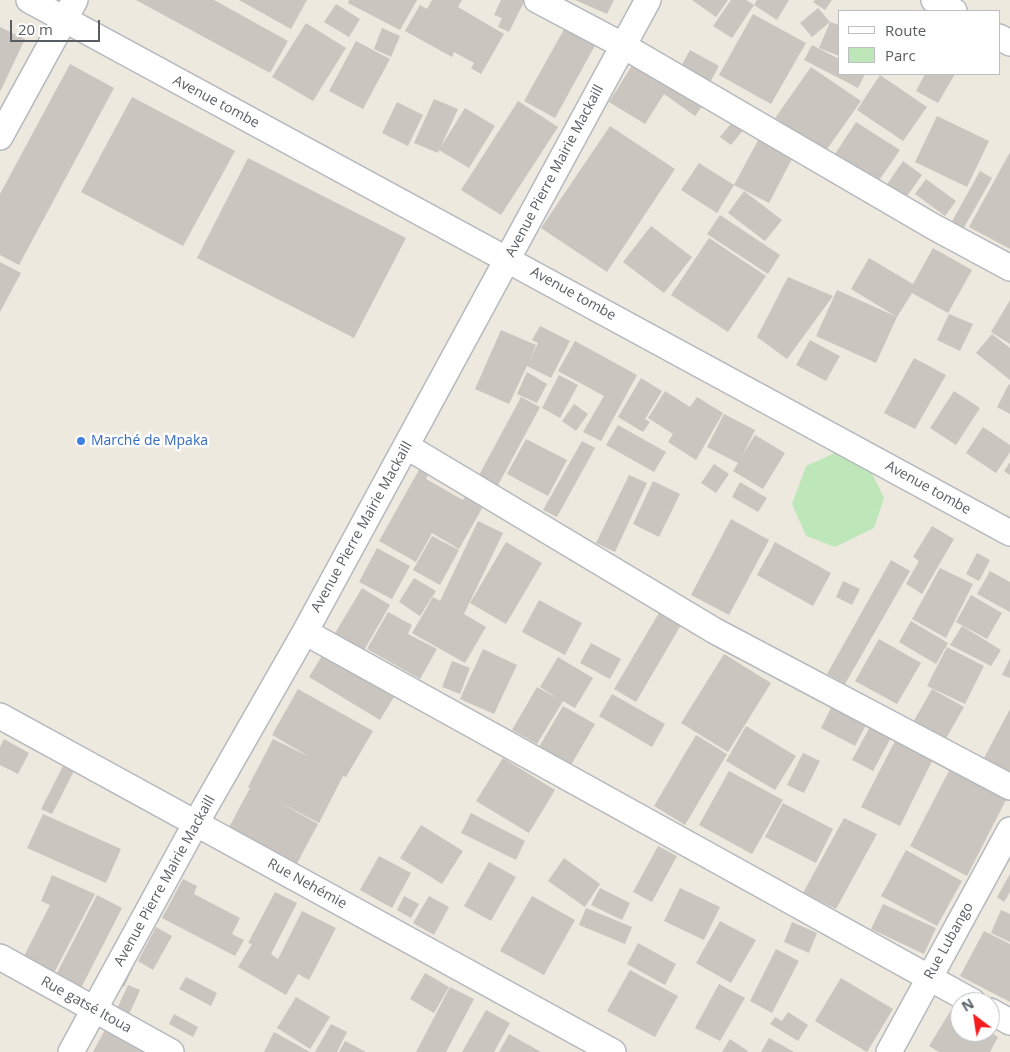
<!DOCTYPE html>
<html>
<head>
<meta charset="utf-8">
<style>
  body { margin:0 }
  #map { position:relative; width:1010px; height:1052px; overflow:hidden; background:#ede9df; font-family:"Open Sans",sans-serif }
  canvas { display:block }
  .legend { position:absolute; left:838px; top:10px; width:162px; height:65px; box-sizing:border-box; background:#fff; border:1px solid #bcbec0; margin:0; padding:6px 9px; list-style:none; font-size:15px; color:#585d62 }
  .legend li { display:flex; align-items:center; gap:10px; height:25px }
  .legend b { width:25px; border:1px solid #bcbec0 }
  .north { position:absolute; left:950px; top:992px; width:50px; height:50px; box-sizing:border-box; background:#fff; border:1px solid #bcbec0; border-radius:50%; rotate:329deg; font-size:14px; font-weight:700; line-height:20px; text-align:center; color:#585d62 }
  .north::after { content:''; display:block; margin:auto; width:18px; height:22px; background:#f61c1e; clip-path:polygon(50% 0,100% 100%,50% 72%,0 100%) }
  .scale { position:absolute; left:10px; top:20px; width:90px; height:22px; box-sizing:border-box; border:2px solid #585d62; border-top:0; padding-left:6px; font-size:15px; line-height:18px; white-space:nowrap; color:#585d62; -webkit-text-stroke:4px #fff; paint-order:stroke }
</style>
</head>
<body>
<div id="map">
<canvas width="1010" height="1052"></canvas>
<ul class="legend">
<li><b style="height:6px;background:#fff"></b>Route</li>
<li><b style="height:14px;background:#bde7b9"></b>Parc</li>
</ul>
<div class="north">N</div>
<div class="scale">20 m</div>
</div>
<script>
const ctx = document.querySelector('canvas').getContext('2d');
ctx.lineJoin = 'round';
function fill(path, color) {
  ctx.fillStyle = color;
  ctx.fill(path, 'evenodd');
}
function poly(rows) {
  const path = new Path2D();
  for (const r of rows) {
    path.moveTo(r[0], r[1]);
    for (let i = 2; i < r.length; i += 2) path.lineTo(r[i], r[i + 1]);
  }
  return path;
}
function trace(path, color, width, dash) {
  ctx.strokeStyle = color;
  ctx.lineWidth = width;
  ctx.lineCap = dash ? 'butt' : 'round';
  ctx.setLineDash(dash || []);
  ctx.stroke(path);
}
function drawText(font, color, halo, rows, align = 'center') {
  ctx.font = font + ' "Open Sans",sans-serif';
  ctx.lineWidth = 5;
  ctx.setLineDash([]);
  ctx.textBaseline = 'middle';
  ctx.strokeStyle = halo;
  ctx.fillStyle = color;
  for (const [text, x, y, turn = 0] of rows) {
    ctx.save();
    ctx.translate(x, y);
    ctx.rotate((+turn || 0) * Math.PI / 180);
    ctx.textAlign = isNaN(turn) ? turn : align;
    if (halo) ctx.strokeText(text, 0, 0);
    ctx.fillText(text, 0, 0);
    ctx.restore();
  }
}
const green = poly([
  [846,448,866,461,884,498,874,528,835,547,806,536,792,504,806,466]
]);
const building = poly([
  [136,0,214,0,288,41,270,73],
  [239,0,307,0,291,29],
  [349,0,417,0,400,30,348,3],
  [432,0,462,0,458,7,504,34,481,74,471,68,474,63,454,52,452,57,405,31,420,5,427,9],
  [501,0,525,0,509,32,498,27,502,18,494,15],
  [575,0,614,0,607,14],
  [692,0,728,0,716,17],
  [731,0,746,0,754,5,732,38,713,26],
  [757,0,789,0,777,20,754,5],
  [815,0,832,0,825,10,813,2],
  [336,4,360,19,349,37,324,22],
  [818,8,830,22,812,37,800,23],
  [753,14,806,43,771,104,719,75],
  [830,22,839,25,839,56,819,48],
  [306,23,346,48,313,101,272,77],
  [567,24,597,42,555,118,524,101],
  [0,27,25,39,0,92],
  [382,28,400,36,391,57,374,49],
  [356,41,390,59,363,109,329,91],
  [812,45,839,59,839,74,865,74,858,88,804,60],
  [690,50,719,66,708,86,679,70],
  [636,59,703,105,695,116,664,94,645,124,609,102],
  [70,64,114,88,19,265,0,255,0,194],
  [811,67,861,101,825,152,775,118],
  [925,74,955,74,938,103,916,91],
  [880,75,927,107,903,141,857,110],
  [132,97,235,151,183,246,81,192],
  [434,99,458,109,438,153,414,143],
  [518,101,558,127,501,215,461,190],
  [397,102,423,115,408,146,382,133],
  [465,108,495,126,469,168,439,150],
  [937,116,989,141,967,187,915,162],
  [733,121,744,129,731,145,720,137],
  [856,122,900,150,878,182,835,154],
  [610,126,675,169,607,272,541,228],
  [763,131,797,149,769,203,734,185,717,213,681,190,699,163,734,185],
  [1010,152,1010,249,969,227],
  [248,158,406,238,354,338,197,258],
  [903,161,922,175,905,199,886,186],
  [980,171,992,178,962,231,950,225],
  [926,179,956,201,945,216,915,194],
  [744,191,782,220,765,241,728,213],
  [720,215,780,255,768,274,707,234],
  [651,226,692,257,664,293,623,262],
  [709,238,766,276,728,332,671,295],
  [933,248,972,270,948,313,912,293,897,317,851,289,869,258,913,284],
  [0,262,21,273,0,312],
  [788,277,833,296,787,359,757,337],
  [837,290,897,317,876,363,816,336],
  [1010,300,1010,344,991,332],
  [949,314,973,324,960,351,937,340],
  [540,326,570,341,551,378,527,366,509,404,475,389,501,330,536,345,529,362,538,343,532,340],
  [992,334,1010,348,1010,380,976,353],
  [810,340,840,356,826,381,796,365],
  [575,341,637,375,601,441,583,432,604,396,558,371],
  [914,358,946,375,915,429,884,413],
  [527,372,547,384,537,403,517,394],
  [559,375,578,385,560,418,542,408],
  [641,378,662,391,645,419,650,422,643,432,618,417],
  [1009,384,1010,385,1010,414,997,407],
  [665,391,690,407,697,397,723,413,696,460,668,442,673,434,648,418],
  [954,391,980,408,956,445,930,428],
  [521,397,540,407,497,487,478,477],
  [574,404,588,414,576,431,562,421],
  [724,414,755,430,742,456,755,435,785,453,763,489,733,471,738,463,707,447],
  [618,425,666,452,654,472,606,445],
  [983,427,1010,445,1010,452,996,473,966,453],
  [526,439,567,460,548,496,507,474],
  [582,441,595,448,557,517,543,510],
  [1010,462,1010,475,1004,471],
  [714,464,729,474,716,493,701,483],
  [420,468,429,473,426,479,463,500,467,493,485,503,459,549,432,533,416,562,379,541],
  [629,475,647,483,615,552,596,543],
  [653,481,680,494,659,537,633,524],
  [740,482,767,498,758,512,732,497],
  [731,519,769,540,729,615,691,595],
  [478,521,503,533,464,614,486,627,465,663,412,633,433,597,440,601],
  [932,526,954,539,922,594,906,584,919,561,913,557],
  [432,536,459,550,440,585,413,570],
  [506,542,542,563,506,624,470,603],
  [775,542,831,573,813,606,757,575],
  [377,548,410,566,392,599,359,582],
  [977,553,990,560,979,581,966,574],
  [891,560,910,571,845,684,827,674],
  [940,568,973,584,946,638,912,619],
  [990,571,1010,582,1010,612,977,594],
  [414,578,436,591,420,616,399,602],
  [843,581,860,589,852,605,836,597],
  [362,588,390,605,363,652,334,635],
  [971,595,1002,613,987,639,956,622],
  [539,600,582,623,565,655,522,632],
  [663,606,685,618,636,702,614,689],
  [388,612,412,625,408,634,437,649,420,679,367,649],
  [911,621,948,643,936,664,899,642],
  [962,626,1001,650,991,666,950,645],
  [879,639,921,663,897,704,855,681],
  [591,643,621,659,610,679,580,663],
  [947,647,984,666,965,704,927,686],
  [483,649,517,665,494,714,460,699],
  [323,654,394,697,380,720,309,677],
  [724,654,771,683,728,752,681,723],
  [558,657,593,678,575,708,563,701,537,744,512,730,537,687,560,700,540,687],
  [1010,658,1010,678,1002,675],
  [452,661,470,668,460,694,442,687],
  [298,689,373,731,346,777,343,776,319,823,275,800,318,824,294,869,226,833,250,788,248,787,273,739,310,757,272,735],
  [932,689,964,707,944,742,912,724],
  [612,694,665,724,652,747,599,716],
  [834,702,869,719,855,746,821,728],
  [563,706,595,724,571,765,539,747],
  [1010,709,1010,774,983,760],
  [872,723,893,734,873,771,852,760],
  [746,726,796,756,775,790,726,761],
  [696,735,727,754,685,825,654,806],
  [4,739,29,753,18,774,0,765,0,747],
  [896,739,934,757,900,826,861,807],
  [803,753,820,761,804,793,787,785],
  [503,758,555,790,529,833,476,801],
  [63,766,74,771,52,814,41,809],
  [950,769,1007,798,967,876,910,846],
  [729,771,783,800,752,854,699,825],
  [783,803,833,829,816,863,765,837],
  [471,813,525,841,516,860,461,833],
  [43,814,121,849,106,883,27,848],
  [844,818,877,834,836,909,803,893],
  [421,825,463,851,442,884,400,858],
  [658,846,677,856,652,902,633,892],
  [906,850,962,881,937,926,881,896],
  [379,856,411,873,392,908,360,890],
  [564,858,600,884,585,907,548,881],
  [489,862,516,877,491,921,464,906],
  [1010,874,1010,892,1004,902,997,897],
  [52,875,95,894,53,975,22,960,50,905,41,901],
  [183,879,197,886,194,894,240,918,232,934,244,940,235,956,162,918],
  [600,888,630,903,622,920,591,905],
  [680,888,720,907,704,940,664,921],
  [275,892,297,903,271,954,278,959,302,911,336,928,309,980,298,974,286,995,238,967,252,944,248,943],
  [97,895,122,908,81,988,56,975],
  [404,896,419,904,411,918,397,910],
  [429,896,449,907,434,935,413,923],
  [532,896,575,920,544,975,500,951],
  [883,904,936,928,924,954,871,929],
  [586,908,632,927,625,944,579,925],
  [1001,910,1010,914,1010,942,991,933],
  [720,921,756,940,731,983,696,963],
  [792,922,817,933,809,953,784,942],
  [156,927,172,936,153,970,138,961],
  [984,931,1010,944,1010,1002,960,976],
  [638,943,676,964,665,985,627,964],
  [776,949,799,961,772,1013,750,1001],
  [127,964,133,968,124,987,117,983],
  [630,970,678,996,655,1037,607,1011],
  [425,973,449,987,434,1013,410,999],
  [186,977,217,993,211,1006,179,989],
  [841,978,893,1009,867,1052,815,1021],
  [719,984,745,998,720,1041,695,1028],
  [128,985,140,990,128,1017,116,1011],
  [450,987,474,999,446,1052,416,1052],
  [296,997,330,1017,310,1049,277,1028],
  [486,1010,510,1023,494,1052,462,1052],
  [951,1010,960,1015,960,1032,990,1032,998,1037,990,1052,939,1052,929,1046],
  [788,1012,808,1025,798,1041,770,1024,775,1017,782,1021],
  [174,1014,198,1027,193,1037,169,1024],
  [331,1024,347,1032,337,1052,315,1052],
  [107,1026,158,1052,93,1052],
  [274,1032,310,1052,264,1052],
  [509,1034,541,1052,499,1052],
  [769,1038,794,1052,761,1052],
  [730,1039,748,1051,747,1052,722,1052],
  [345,1041,366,1052,339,1052]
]);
const minor = poly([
  [29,0,1010,533],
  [537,0,622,45,934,227,1010,268],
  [934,0,954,11],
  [999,37,1010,43],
  [0,137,75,0],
  [406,446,715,631,1010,787],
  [305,632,973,1002],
  [0,716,613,1052],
  [0,957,171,1052],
  [990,1011,1010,1022],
  [71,1052,196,823,305,632,648,0],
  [889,1052,1010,830]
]);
const markers = [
  [81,441,5,"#3f7fe0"]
];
const streetNames = [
  ["Avenue tombe",216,102,28],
  ["Avenue Pierre Mairie Mackaill",555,171,-62],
  ["Avenue tombe",573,294,29],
  ["Avenue tombe",928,488,29],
  ["Avenue Pierre Mairie Mackaill",362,527,-61],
  ["Avenue Pierre Mairie Mackaill",165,881,-61],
  ["Rue Nehémie",307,884,29],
  ["Rue Lubango",949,941,-61],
  ["Rue gatsé Itoua",86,1005,29]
];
const shopNames = [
  ["Marché de Mpaka",91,441]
];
fill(green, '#bde7b9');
fill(building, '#cac5be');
trace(minor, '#b5b9be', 28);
trace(minor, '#fff', 25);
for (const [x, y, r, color] of markers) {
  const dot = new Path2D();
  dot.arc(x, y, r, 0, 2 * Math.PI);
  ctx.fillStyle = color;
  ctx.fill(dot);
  trace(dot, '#fff', 2);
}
drawText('14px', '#585d62', '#fff', streetNames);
drawText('14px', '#366cbe', '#fff', shopNames, 'left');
</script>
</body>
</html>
